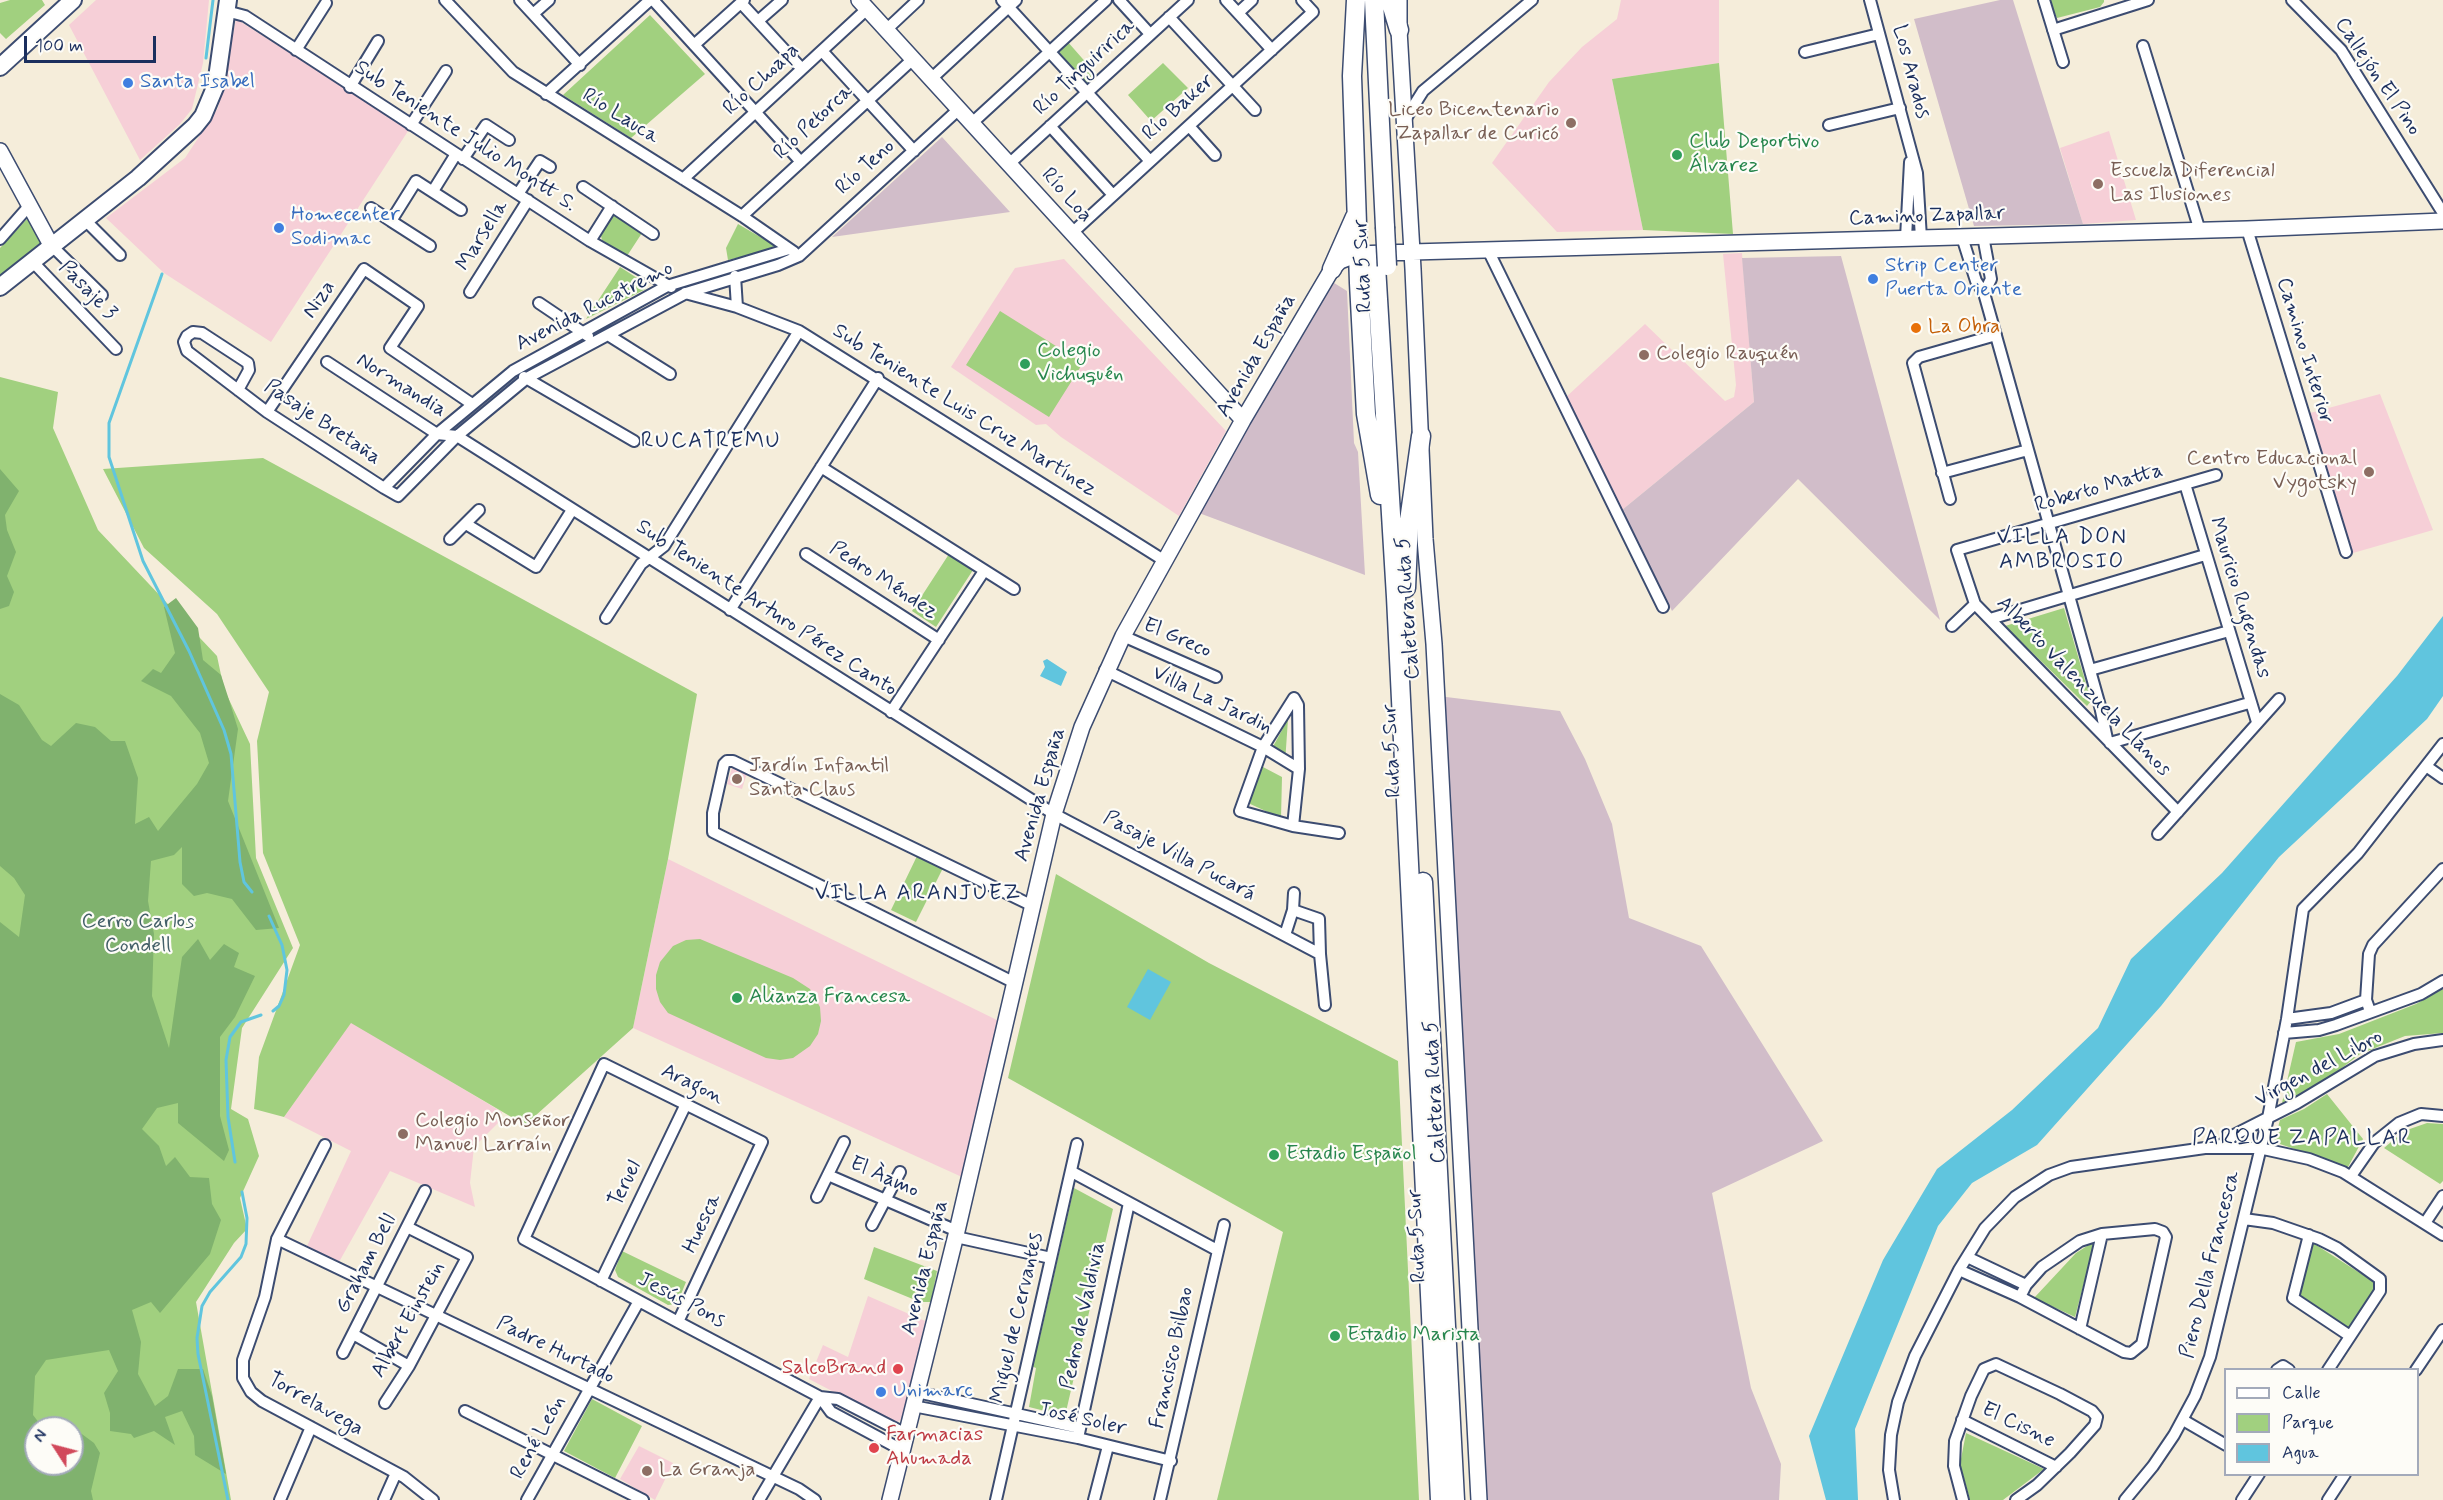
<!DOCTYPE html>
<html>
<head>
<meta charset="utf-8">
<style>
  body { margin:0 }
  #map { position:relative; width:2443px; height:1500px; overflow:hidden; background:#f5edda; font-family:Mynerve,sans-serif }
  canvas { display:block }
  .legend { position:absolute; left:2224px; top:1368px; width:195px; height:108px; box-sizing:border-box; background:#fdfcf7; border:2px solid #a3aaba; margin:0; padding:8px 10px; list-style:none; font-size:18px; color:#1b2f5e }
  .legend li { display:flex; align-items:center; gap:12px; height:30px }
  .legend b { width:30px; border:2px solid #a3aaba }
  .north { position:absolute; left:24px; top:1416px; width:60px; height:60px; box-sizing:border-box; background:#fdfcf7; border:2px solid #a3aaba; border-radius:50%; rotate:306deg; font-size:16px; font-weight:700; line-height:24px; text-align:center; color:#1b2f5e }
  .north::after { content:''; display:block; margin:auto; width:21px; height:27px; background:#d1495b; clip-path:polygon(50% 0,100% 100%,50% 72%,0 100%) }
  .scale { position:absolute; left:24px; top:36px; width:132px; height:27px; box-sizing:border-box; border:3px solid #1b2f5e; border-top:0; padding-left:8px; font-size:18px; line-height:21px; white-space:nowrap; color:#1b2f5e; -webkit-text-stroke:4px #fdfcf7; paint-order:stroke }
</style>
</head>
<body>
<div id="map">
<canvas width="2443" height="1500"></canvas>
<ul class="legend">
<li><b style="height:8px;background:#fff"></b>Calle</li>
<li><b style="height:16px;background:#a1d07f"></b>Parque</li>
<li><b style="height:16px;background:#60c5de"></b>Agua</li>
</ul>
<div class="north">N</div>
<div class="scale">100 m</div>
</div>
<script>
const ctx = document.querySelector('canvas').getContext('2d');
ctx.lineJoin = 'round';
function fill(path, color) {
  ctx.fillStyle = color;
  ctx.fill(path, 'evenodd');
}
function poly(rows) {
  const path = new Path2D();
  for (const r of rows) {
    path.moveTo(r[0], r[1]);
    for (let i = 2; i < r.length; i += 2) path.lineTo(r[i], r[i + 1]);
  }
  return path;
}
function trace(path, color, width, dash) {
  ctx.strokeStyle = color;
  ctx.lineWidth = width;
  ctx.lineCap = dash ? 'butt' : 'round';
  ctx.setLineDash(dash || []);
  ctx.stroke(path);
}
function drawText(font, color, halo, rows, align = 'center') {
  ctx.font = font + ' Mynerve,sans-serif';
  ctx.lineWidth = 4.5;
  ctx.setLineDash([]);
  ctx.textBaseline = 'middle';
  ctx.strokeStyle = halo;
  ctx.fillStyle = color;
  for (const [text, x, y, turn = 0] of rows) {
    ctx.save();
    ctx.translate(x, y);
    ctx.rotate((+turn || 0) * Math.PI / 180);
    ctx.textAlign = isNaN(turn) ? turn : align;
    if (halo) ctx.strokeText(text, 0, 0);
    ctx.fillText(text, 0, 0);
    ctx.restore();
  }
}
const built = poly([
  [96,0,209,0,203,63,192,109,180,124,140,160,69,25],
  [1621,0,1719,0,1719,63,1612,79,1643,230,1557,232,1492,163,1549,82,1582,47,1617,19],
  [236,19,410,128,271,342,164,273,106,218,185,158,218,108],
  [2109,131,2136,220,2083,224,2060,148],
  [1742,253,1754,402,1622,510,1565,398,1645,324,1725,401,1734,397,1736,385,1723,254],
  [1064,259,1226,431,1179,516,1061,437,1046,424,1036,425,951,367,1015,268],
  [2380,394,2433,530,2353,553,2310,413],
  [732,768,747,773,742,789,727,784],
  [668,859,1001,1022,962,1177,633,1028],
  [351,1022,502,1112,499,1122,474,1147,470,1183,475,1207,390,1171,339,1262,307,1246,351,1151,284,1117],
  [868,1296,925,1321,904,1417,895,1424,809,1379,823,1345,848,1357],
  [639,1446,673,1463,655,1500,620,1479]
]);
const industrial = poly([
  [2000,0,2013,0,2083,224,1974,226,1914,19],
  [942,137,1010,212,832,237],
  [1841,256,1940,620,1798,479,1672,611,1622,510,1754,402,1742,258],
  [1331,281,1347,291,1354,443,1358,452,1365,575,1199,513],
  [1438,696,1560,711,1585,759,1612,824,1629,918,1701,946,1823,1141,1712,1193,1751,1388,1781,1464,1779,1500,1483,1500]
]);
const green = poly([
  [10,0,42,0,45,5,6,39,0,33,0,3],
  [2048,0,2104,0,2104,2,2100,7,2057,18],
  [650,15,705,74,631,138,563,95],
  [1067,41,1096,74,1087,83,1057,50],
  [1163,63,1188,88,1151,121,1128,95],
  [1719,63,1733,234,1643,230,1612,79],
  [613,214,642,233,627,256,602,240,600,232],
  [28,218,44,246,0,281,0,248],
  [738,224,774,245,771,250,728,260,726,248],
  [620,267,645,283,646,289,586,319],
  [1000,311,1083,363,1049,417,966,365],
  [0,377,58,392,53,428,98,530,217,656,224,689,250,744,256,858,293,948,242,1028,231,1109,248,1119,259,1156,240,1198,247,1229,234,1243,196,1302,231,1500,0,1500],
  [36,1428,72,1428,72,1464,36,1464],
  [263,458,697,694,668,859,633,1028,525,1125,351,1023,284,1117,254,1109,259,1057,300,945,263,853,257,741,269,692,217,614,144,548,103,469],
  [949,554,973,570,936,627,912,611],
  [2064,608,2091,701,2087,706,2005,626],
  [1288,719,1285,763,1269,754],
  [1263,767,1282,777,1281,818,1248,803],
  [917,856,943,868,916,922,891,910],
  [1056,874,1209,963,1398,1061,1419,1500,1217,1500,1283,1232,1008,1078],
  [700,939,793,978,810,989,820,1007,821,1021,818,1034,810,1046,793,1058,780,1060,766,1058,668,1013,660,1002,656,989,656,975,660,962,673,946,686,940],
  [2443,989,2443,1033,2405,1036,2360,1054,2320,1085,2282,1103,2296,1042,2339,1034,2416,1004],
  [2327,1094,2363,1139,2348,1167,2274,1142,2280,1120,2304,1109],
  [2427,1123,2443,1124,2443,1181,2440,1184,2384,1148,2404,1131],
  [1074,1188,1113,1209,1065,1416,1029,1407,1036,1368,1029,1365,1035,1338,1040,1337],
  [2095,1241,2075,1317,2034,1298,2076,1253],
  [2313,1243,2374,1282,2376,1289,2350,1329,2300,1295],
  [874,1247,937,1271,931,1302,920,1302,864,1279],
  [622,1251,686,1282,677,1304,668,1305,618,1277,615,1270],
  [592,1399,642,1426,615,1478,564,1451],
  [1966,1433,2044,1469,2003,1500,1970,1500,1960,1464]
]);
const forest = poly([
  [0,469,19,491,5,515,7,530,16,552,7,576,14,592,9,606,0,609],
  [176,598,198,628,203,660,221,675,230,703,238,729,228,801,279,928,256,930,232,899,207,893,194,896,182,884,182,847,174,855,151,861,148,901,154,934,152,996,169,1048,182,957,198,939,210,960,224,944,239,953,234,967,255,976,235,1017,220,1037,220,1116,229,1150,224,1161,178,1123,178,1103,157,1108,142,1129,159,1146,166,1166,175,1157,190,1177,209,1178,212,1204,221,1220,210,1254,160,1313,151,1302,132,1310,141,1342,138,1374,155,1406,168,1396,178,1369,203,1369,212,1396,226,1474,195,1455,194,1436,182,1411,165,1417,175,1445,154,1431,134,1438,131,1434,110,1431,110,1413,104,1393,118,1371,109,1350,46,1360,35,1376,33,1415,43,1428,36,1428,36,1464,72,1464,71,1426,94,1443,100,1453,91,1491,93,1500,0,1500,0,922,19,937,25,895,14,878,0,866,0,694,19,705,42,740,51,746,76,723,95,727,111,741,125,741,138,778,135,824,149,817,158,831,197,784,209,763,200,733,171,696,141,681,153,669,161,673,175,653,164,607]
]);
const water = poly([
  [2443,616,2443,696,2427,719,2279,857,2161,1006,2037,1145,1972,1183,1938,1226,1855,1429,1858,1500,1826,1500,1809,1436,1883,1260,1937,1169,2012,1110,2098,1028,2131,959,2222,873,2397,676],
  [1047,659,1067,672,1061,686,1040,676,1045,667,1043,661],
  [1148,969,1171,982,1150,1020,1127,1007]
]);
const stream = poly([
  [206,58,213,0],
  [162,274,109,423,109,457,143,561,189,651,224,730,231,754,240,862,244,882,252,892],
  [269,916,282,945,287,970,284,995,279,1006,273,1011],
  [235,1162,228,1117,226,1060,230,1037,241,1022,261,1015],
  [228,1500,198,1354,197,1338,202,1306,210,1292,241,1257,246,1244,247,1218,242,1192]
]);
const street = poly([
  [445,0,513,72,742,216,794,252],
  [520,0,580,65],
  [653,0,801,162],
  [1002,0,1150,161],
  [1119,0,1150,34],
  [1226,0,1272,50],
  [1870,0,1917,173,1921,238],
  [2044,0,2063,62],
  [2292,0,2341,50,2443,213],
  [741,3,802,69],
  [226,11,245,16,590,241,671,287],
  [1238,13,1252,0],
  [533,14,549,0],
  [1169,17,1255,110],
  [758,21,782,0],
  [886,30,918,0],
  [2053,30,2148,0],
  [694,45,744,0],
  [2143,46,2200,231],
  [296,50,326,3],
  [822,51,914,151],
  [1805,52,1879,34],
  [931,79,1016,0],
  [350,87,378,41],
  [546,94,650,0],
  [1406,118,1423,91,1532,0],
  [972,123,1106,0],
  [411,125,446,71],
  [1829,125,1900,108],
  [1050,126,1113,195],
  [1189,126,1215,155],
  [463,159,486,125,509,140],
  [1009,164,1188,0],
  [683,179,867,9],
  [583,187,653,234],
  [433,191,456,154],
  [518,194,540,161,550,167],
  [371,208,391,221],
  [742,216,913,59],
  [84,219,120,255],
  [2247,229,2346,552],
  [1072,233,1313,12,1302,0],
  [1983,236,1991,279,1984,293],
  [1962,237,1976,281,1984,293,2100,706,2107,739],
  [1906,238,1910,162],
  [0,239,29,206],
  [590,241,612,206],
  [51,245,102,295],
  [430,246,391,221,416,181,461,210],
  [789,249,667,286,513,371,437,434,384,488,398,496,457,436,527,378,686,293,778,265,799,256,959,109],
  [1488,250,1663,607],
  [31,260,116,349],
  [735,276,737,307],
  [470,292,528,200],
  [685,293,737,307,799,331,1165,561],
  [539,303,588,336],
  [608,335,670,374],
  [327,362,437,434,457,436,1054,814,1320,954,1319,919,1293,910,1285,935],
  [524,377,634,441],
  [238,390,249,370,248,363,202,333,193,332,187,336,184,342,187,351,267,412,384,488],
  [267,412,364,269,418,306,390,348,472,404],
  [821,467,1014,589],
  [1942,473,2028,450],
  [2185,484,2257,722],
  [1950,499,1913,363,1919,357,1996,335],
  [466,524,536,567,572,510],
  [450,539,479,510],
  [806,554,939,640],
  [730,610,878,378],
  [606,618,641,564,664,546,799,331],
  [1990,619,2205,555],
  [1952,626,1975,604],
  [1123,636,1216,677],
  [1105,670,1263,747,1299,769],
  [2090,670,2229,631],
  [891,712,984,571],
  [2110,743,2249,703],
  [2426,766,2443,778],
  [2178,812,1975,604,1957,550,2216,475],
  [1293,826,1299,769,1298,705,1294,698,1263,747,1240,811,1293,826,1339,833],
  [2158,834,2279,699],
  [1293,910,1294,893],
  [1320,954,1325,1005],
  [1015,983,713,832,713,813,724,764,727,761,733,761,1033,906],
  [2370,1011,2366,1000,2369,954,2373,945,2443,869],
  [2287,1019,2331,1013,2366,1000],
  [2284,1033,2319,1030,2336,1025,2421,994,2443,981],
  [325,1145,277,1239,265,1297,243,1360,243,1378,251,1392,262,1401,404,1477,433,1500],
  [2219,1147,2234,1135,2297,1103,2375,1056,2414,1044,2443,1040],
  [1072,1172,1217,1250],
  [828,1175,957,1231],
  [2351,1176,2374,1143,2399,1123,2421,1114,2443,1116],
  [817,1197,844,1142],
  [2244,1219,2273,1223,2319,1239,2337,1248,2380,1279,2380,1291,2328,1370],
  [2425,1223,2443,1196],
  [872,1225,900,1172],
  [2309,1235,2293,1298,2350,1336],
  [956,1237,1051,1258],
  [277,1239,799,1489,815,1500],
  [1967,1257,2026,1285],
  [1959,1270,2020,1297,2124,1352,2131,1353,2142,1344,2166,1237,2163,1232,2155,1229,2102,1234,2080,1241,2042,1267,2026,1285,2020,1297],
  [601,1281,686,1104],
  [678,1322,762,1142,604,1064,524,1239,678,1322,820,1397,838,1399,906,1434],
  [2080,1329,2102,1234],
  [353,1334,409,1366],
  [343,1353,425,1191],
  [2277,1370,2283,1366,2289,1370],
  [2416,1370,2443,1330],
  [917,1392,1080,1428],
  [820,1397,831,1412,902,1450],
  [385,1403,409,1366,467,1257,407,1227],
  [913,1406,1078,1438,1171,1461],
  [465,1411,643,1500],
  [1962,1420,2056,1467],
  [2183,1420,2226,1445],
  [1078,1438,1129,1203],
  [280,1500,311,1427],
  [384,1500,396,1473],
  [527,1500,639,1301],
  [759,1500,820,1397],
  [996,1500,1077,1144],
  [1094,1500,1108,1446],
  [1160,1500,1224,1225],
  [1894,1500,1889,1470,1891,1435,1898,1402,1915,1356,1959,1270,1985,1228,2015,1197,2049,1175,2071,1167,2205,1148,2259,1148,2309,1159,2343,1172,2443,1235],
  [1963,1500,1954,1466,1955,1441,1971,1396,1984,1369,1996,1364,2060,1394,2092,1411,2097,1417,2095,1425,2070,1453,2037,1485,2016,1500],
  [2125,1500,2153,1466,2174,1435,2195,1396,2210,1357,2268,1118,2287,1019,2303,909,2358,853,2443,744],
  [2242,1500,2259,1474],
  [2328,1500,2345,1474]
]);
const secondary = poly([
  [859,0,1243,420],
  [1399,0,1399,30,1413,269,1425,539,1434,644,1479,1500],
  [0,151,51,245],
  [890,1500,957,1231,1054,814,1082,727,1123,636,1243,420,1332,269,1340,261,1358,254,1412,252,2247,229,2443,221]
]);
const primary = poly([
  [0,67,73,0],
  [0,287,138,178,195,126,203,116,216,85,228,0]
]);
const highway = poly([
  [1356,0,1352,76,1359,283,1366,414,1380,495],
  [1374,0,1385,227],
  [1390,0,1399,30],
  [1376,266,1396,597,1440,1500],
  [1332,269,1355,217],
  [1406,588,1409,521,1421,436],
  [1423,882,1455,1500]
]);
const highwayBridge = poly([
  [1385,227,1387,266]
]);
const markers = [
  [128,83,6,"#3f7fe0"],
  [1571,123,6,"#8d6e63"],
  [1677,155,6,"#2e9e5b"],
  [2098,184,6,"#8d6e63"],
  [279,228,6,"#3f7fe0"],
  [1873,279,6,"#3f7fe0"],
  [1916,328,6,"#e8710a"],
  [1644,355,6,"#8d6e63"],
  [1025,364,6,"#2e9e5b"],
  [2369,472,6,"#8d6e63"],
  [737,779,6,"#8d6e63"],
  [737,998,6,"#2e9e5b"],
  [403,1134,6,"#8d6e63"],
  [1274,1155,6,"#2e9e5b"],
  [1335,1336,6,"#2e9e5b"],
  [898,1369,6,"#e0444e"],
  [881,1392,6,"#3f7fe0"],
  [874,1448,6,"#e0444e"],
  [647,1471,6,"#8d6e63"]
];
const streetNames = [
  ["Río Tinguiririca",1085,68,-43],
  ["Los Arados",1910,72,75],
  ["Callejón El Pino",2377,77,56],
  ["Río Choapa",762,80,-43],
  ["Río Baker",1179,108,-42],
  ["Río Lauca",620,117,32],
  ["Río Petorca",814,123,-43],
  ["Sub Teniente Julio Montt S.",465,137,33],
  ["Río Teno",866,168,-42],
  ["Río Loa",1066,196,48],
  ["Camino Zapallar",1927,217,-2],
  ["Marsella",483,236,-58],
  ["Ruta 5 Sur",1364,266,-93],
  ["Pasaje 3",87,291,46],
  ["Niza",320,300,-56],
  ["Avenida Rucatremo",595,307,-27],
  ["Camino Interior",2304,351,73],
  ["Avenida España",1257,356,-60],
  ["Normandia",401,386,32],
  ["Sub Teniente Luis Cruz Martínez",964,411,32],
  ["Pasaje Bretaña",322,423,34],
  ["Roberto Matta",2099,489,-16],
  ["Pedro Méndez",883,581,33],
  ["Mauricio Rugendas",2239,598,73],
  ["Caletera Ruta 5",1409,608,-94],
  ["Sub Teniente Arturo Pérez Canto",766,609,33],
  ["El Greco",1177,639,23],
  ["Alberto Valenzuela Llanos",2083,687,46],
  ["Villa La Jardin",1212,701,26],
  ["Ruta 5 Sur",1393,751,-93],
  ["Avenida España",1041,795,-74],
  ["Pasaje Villa Pucará",1179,857,28],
  ["Virgen del Libro",2319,1069,-28],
  ["Aragon",692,1085,26],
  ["Caletera Ruta 5",1436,1092,-93],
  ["El Àamo",884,1178,24],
  ["Teruel",626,1184,-64],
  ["Huesca",703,1224,-65],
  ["Ruta 5 Sur",1418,1236,-93],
  ["Graham Bell",367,1264,-63],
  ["Piero Della Francesca",2211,1265,-76],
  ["Avenida España",926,1268,-76],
  ["Jesús Pons",681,1301,28],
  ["Pedro de Valdivia",1084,1316,-78],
  ["Miguel de Cervantes",1018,1318,-77],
  ["Albert Einstein",409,1320,-61],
  ["Padre Hurtado",555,1351,26],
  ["Francisco Bilbao",1173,1358,-78],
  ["Torrelavega",315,1405,30],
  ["José Soler",1082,1420,13],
  ["El Cisne",2018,1426,26],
  ["René León",539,1438,-61]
];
const shopNames = [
  ["Santa Isabel",140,83],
  ["Homecenter",291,216],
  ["Sodimac",291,240],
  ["Strip Center",1885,267],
  ["Puerta Oriente",1885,291],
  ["Unimarc",893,1392]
];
const educationNames = [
  ["Liceo Bicentenario",1559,111,"right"],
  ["Zapallar de Curicó",1559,135,"right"],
  ["Escuela Diferencial",2110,172],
  ["Las Ilusiones",2110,196],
  ["Colegio Rauquén",1656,355],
  ["Centro Educacional",2357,460,"right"],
  ["Vygotsky",2357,484,"right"],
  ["Jardín Infantil",749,767],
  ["Santa Claus",749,791],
  ["Colegio Monseñor",415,1122],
  ["Manuel Larraín",415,1146],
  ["La Granja",659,1471]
];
const leisureNames = [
  ["Club Deportivo",1689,143],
  ["Álvarez",1689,167],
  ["Colegio",1037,352],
  ["Vichuquén",1037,376],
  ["Alianza Francesa",749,998],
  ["Estadio Español",1286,1155],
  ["Estadio Marista",1347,1336]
];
const foodNames = [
  ["La Obra",1928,328]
];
const parkNames = [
  ["Cerro Carlos",138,923],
  ["Condell",138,947]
];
const healthNames = [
  ["SalcoBrand",886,1369],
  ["Farmacias",886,1436,"left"],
  ["Ahumada",886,1460,"left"]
];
const neighbourhoodNames = [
  ["RUCATREMU",711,442],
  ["VILLA DON",2062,538],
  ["AMBROSIO",2062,563],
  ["VILLA ARANJUEZ",918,894],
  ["PARQUE ZAPALLAR",2302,1139]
];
fill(built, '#f6cfd7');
fill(industrial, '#d1bdc9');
fill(green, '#a1d07f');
fill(forest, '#80b26e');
fill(water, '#60c5de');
trace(stream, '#60c5de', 3);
trace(street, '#3c4c71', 14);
trace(secondary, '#3c4c71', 18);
trace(primary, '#3c4c71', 20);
trace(highway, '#3c4c71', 21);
trace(street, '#fff', 10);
trace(secondary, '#fff', 15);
trace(primary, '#fff', 16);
trace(highway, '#fff', 18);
trace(highwayBridge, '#3c4c71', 21, []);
trace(highwayBridge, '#fff', 18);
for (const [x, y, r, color] of markers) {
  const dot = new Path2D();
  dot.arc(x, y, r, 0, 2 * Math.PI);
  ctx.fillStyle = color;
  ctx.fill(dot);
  trace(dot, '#fdfcf7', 2);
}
drawText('21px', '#1b2f5e', '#fdfcf7', streetNames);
drawText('21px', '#366cbe', '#fdfcf7', shopNames, 'left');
drawText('21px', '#785e54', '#fdfcf7', educationNames, 'left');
drawText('21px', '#27864d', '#fdfcf7', leisureNames, 'left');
drawText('21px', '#c56008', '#fdfcf7', foodNames, 'left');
drawText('21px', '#435f68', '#fdfcf7', parkNames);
drawText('21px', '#be3a42', '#fdfcf7', healthNames, 'right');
ctx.letterSpacing = '1.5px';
drawText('22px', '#1b2f5e', '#fdfcf7', neighbourhoodNames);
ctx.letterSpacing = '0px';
</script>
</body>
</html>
